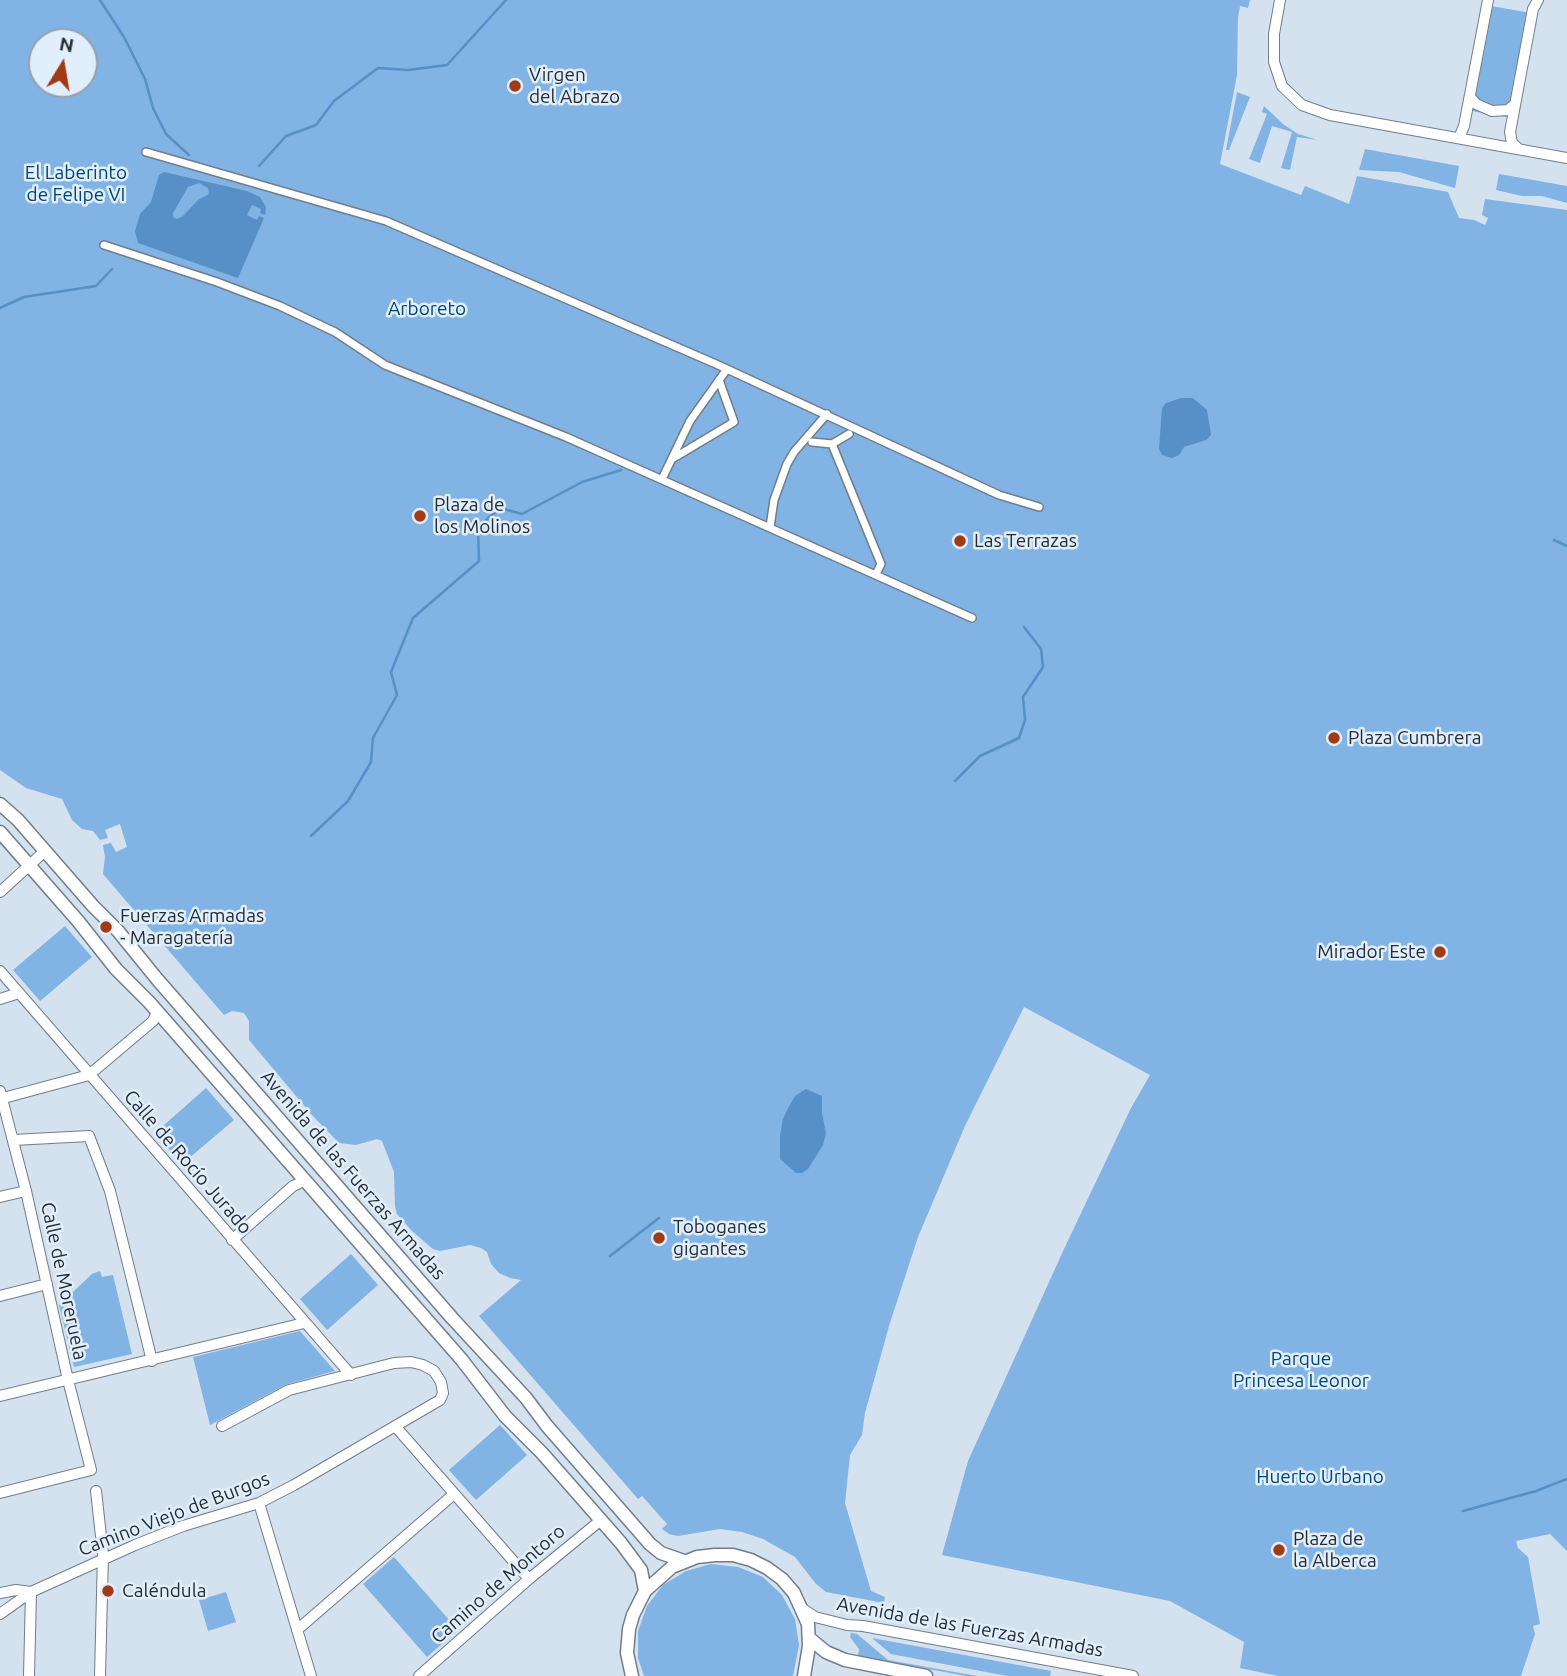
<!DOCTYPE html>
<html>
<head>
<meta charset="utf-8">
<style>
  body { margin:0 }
  #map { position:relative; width:1567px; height:1676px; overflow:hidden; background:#d4e1ef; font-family:Ubuntu,sans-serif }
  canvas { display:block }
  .north { position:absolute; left:28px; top:28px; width:70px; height:70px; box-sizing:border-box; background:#e1effd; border:2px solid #97a1ac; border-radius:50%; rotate:11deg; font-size:19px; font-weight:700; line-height:28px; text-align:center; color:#272c32 }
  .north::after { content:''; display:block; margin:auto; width:24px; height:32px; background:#a13b14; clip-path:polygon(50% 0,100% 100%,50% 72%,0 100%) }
</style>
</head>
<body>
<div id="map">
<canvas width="1567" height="1676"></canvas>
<div class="north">N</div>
</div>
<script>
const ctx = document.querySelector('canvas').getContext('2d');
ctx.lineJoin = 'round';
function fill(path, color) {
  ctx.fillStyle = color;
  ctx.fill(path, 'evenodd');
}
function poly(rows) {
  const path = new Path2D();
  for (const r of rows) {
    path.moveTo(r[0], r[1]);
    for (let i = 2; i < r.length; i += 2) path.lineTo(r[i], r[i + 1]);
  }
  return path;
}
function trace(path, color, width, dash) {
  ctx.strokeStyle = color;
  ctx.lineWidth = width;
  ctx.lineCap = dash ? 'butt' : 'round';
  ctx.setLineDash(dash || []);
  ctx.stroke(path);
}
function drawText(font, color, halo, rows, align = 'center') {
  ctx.font = font + ' Ubuntu,sans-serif';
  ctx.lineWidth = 5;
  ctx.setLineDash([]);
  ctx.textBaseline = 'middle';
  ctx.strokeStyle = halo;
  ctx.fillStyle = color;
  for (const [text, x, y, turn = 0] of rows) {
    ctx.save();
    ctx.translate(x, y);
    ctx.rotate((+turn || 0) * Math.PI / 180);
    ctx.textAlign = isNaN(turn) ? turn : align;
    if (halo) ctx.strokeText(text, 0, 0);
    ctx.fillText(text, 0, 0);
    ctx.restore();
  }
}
const green = poly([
  [0,0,1250,0,1248,8,1240,6,1238,17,1237,75,1220,164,1301,195,1305,186,1349,204,1357,176,1448,192,1459,218,1474,220,1485,225,1488,218,1482,215,1485,199,1567,210,1567,1551,1550,1534,1516,1541,1518,1548,1528,1557,1540,1624,1533,1626,1535,1634,1521,1676,1278,1676,1240,1668,1244,1642,1170,1601,942,1555,968,1461,1064,1249,1131,1108,1150,1075,1024,1007,965,1126,918,1237,889,1326,865,1413,862,1435,850,1455,845,1503,871,1591,885,1597,884,1603,826,1592,816,1584,795,1557,763,1539,742,1532,720,1529,678,1536,669,1534,662,1529,667,1524,642,1496,638,1499,479,1316,521,1280,510,1278,499,1273,491,1264,487,1252,481,1248,470,1245,440,1251,433,1249,412,1231,397,1214,395,1206,394,1172,382,1141,377,1139,356,1145,339,1143,312,1115,249,1040,249,1021,244,1013,232,1011,224,1015,103,874,105,857,103,845,111,843,116,852,127,847,120,824,105,830,108,838,100,840,93,831,82,829,72,820,62,799,26,788,0,770],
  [42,42,84,42,84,84,42,84],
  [1491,6,1531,13,1511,118,1472,111],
  [1237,92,1250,97,1229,150,1226,150],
  [1264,106,1283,124,1298,134,1318,140,1297,137,1290,170,1281,168,1292,132,1272,126,1260,163,1249,159,1267,114,1262,112],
  [1365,149,1459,166,1455,188,1399,172,1359,170],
  [1499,174,1567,186,1567,203,1542,196,1522,196,1496,190],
  [65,926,92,957,40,1001,13,970],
  [206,1088,234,1120,182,1164,155,1133],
  [351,1254,378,1285,327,1330,300,1299],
  [100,1271,102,1277,113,1275,132,1354,74,1367,59,1305,92,1274],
  [300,1331,335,1371,287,1384,210,1425,193,1357],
  [500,1425,527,1455,476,1500,449,1470],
  [394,1557,458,1630,427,1657,363,1584],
  [711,1564,738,1567,763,1577,782,1595,795,1619,799,1645,793,1676,644,1676,638,1658,638,1631,647,1606,663,1585,686,1571],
  [226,1592,236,1622,208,1631,199,1600],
  [851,1633,857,1634,888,1660,977,1676,966,1676,858,1656,859,1649,850,1637],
  [872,1638,1051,1671,1050,1676,1007,1676,891,1654]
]);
const water = poly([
  [164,172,247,191,260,197,266,207,265,215,260,213,261,209,252,205,247,215,257,220,259,216,264,218,238,278,138,243,135,231,140,214,151,202,159,175],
  [199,183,208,188,209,194,198,200,183,216,177,219,173,217,173,213,188,187],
  [1181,398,1193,398,1207,410,1211,435,1206,440,1184,447,1179,455,1172,458,1162,455,1159,449,1162,408,1166,403],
  [806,1089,822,1096,822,1113,826,1133,823,1145,808,1169,802,1173,796,1173,780,1159,780,1136,783,1119,788,1108,795,1096]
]);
const stream = poly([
  [100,0,124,37,145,79,153,108,166,134,189,155],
  [259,166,286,136,316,125,334,101,378,68,408,70,447,65,506,0],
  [0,308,24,297,96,286,112,269],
  [1554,540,1567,546],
  [955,781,980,756,1019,738,1025,720,1023,697,1043,667,1041,649,1024,627],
  [311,836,348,801,371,762,373,738,397,695,391,672,413,618,479,561,478,527,500,508,522,514,582,482,621,470],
  [610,1256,659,1218],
  [1463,1511,1536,1491,1567,1479]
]);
const pedestrian = poly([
  [146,152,386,221,716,364,999,495,1039,507],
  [104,245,217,282,280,306,335,332,385,365,566,437,972,618],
  [812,442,832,444,849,434],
  [832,444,881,564,876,574],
  [672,459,734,422,719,380],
  [662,479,690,421,727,369],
  [770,527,774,500,787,464,794,452,827,414]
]);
const minor = poly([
  [1280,0,1274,34,1274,62,1282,86,1302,105,1330,115,1567,158],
  [1470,97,1476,104,1492,111,1508,110,1515,104],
  [1459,138,1464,126,1488,0],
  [1519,149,1512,143,1510,132,1533,9,1538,0],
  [0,892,45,851],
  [0,971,351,1375],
  [0,999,19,993],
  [0,1091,26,1191,68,1380,91,1470,0,1493],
  [0,1099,89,1075,153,1021,157,1012],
  [13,1140,89,1136,110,1191,152,1361],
  [0,1197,26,1191],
  [232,1240,293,1186,304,1181],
  [0,1296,47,1284],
  [0,1396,304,1323],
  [395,1426,529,1579],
  [96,1491,103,1554,100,1676],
  [259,1503,311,1676],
  [0,1593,16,1590,31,1592],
  [803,1609,815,1617,847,1625,863,1626,1133,1676],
  [0,1614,31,1592,135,1545,183,1526,259,1503,294,1485,440,1400,443,1393,441,1382,434,1371,423,1365,411,1362,394,1363,289,1390,222,1426],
  [297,1630,454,1494],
  [29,1676,31,1592],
  [419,1676,529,1579,601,1520]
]);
const tertiary = poly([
  [0,804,18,820,93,906,118,931,157,979,452,1318,526,1398,547,1426,650,1544,661,1553,684,1561],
  [0,832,78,921,116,969,149,1002,462,1360,505,1416,542,1453,621,1543,641,1570,645,1591],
  [809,1638,826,1652,845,1660,926,1676],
  [632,1676,627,1653,629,1629,633,1615,645,1591,672,1567,697,1557,715,1555,733,1555,751,1560,767,1568,782,1579,794,1593,808,1624,809,1646,804,1676]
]);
const markers = [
  [515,86,7,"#a13b14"],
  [420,516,7,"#a13b14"],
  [960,541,7,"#a13b14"],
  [1334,738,7,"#a13b14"],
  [106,927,7,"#a13b14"],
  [1440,952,7,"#a13b14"],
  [659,1238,7,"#a13b14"],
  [1279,1550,7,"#a13b14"],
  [108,1591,7,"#a13b14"]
];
const poiNames = [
  ["Virgen",529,75],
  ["del Abrazo",529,97],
  ["Plaza de",434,505],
  ["los Molinos",434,527],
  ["Las Terrazas",974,541],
  ["Plaza Cumbrera",1348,738],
  ["Fuerzas Armadas",120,916],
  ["- Maragatería",120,938],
  ["Mirador Este",1426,952,"right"],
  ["Toboganes",673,1227],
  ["gigantes",673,1249],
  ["Plaza de",1293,1539],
  ["la Alberca",1293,1561],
  ["Caléndula",122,1591]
];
const parkNames = [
  ["El Laberinto",76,173],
  ["de Felipe VI",76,195],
  ["Arboreto",427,309],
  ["Parque",1301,1359],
  ["Princesa Leonor",1301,1381],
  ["Huerto Urbano",1320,1477]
];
const streetNames = [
  ["Calle de Rocío Jurado",188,1162,49],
  ["Avenida de las Fuerzas Armadas",353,1175,49],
  ["Calle de Moreruela",64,1281,78],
  ["Camino Viejo de Burgos",174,1514,-21],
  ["Camino de Montoro",498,1584,-41],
  ["Avenida de las Fuerzas Armadas",970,1627,10]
];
fill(green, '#81b3e4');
fill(water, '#5790c6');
trace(stream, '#5790c6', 2.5);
trace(pedestrian, '#717d8a', 10);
trace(minor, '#717d8a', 12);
trace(tertiary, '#717d8a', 15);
trace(pedestrian, '#fff', 7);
trace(minor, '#fff', 10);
trace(tertiary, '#fff', 12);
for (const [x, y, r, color] of markers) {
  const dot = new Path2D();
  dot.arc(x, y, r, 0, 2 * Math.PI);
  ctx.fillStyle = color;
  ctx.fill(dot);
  trace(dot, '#e1effd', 2.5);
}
drawText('19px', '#272c32', '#e1effd', poiNames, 'left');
drawText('19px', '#004578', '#e1effd', parkNames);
drawText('19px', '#272c32', '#e1effd', streetNames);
</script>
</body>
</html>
